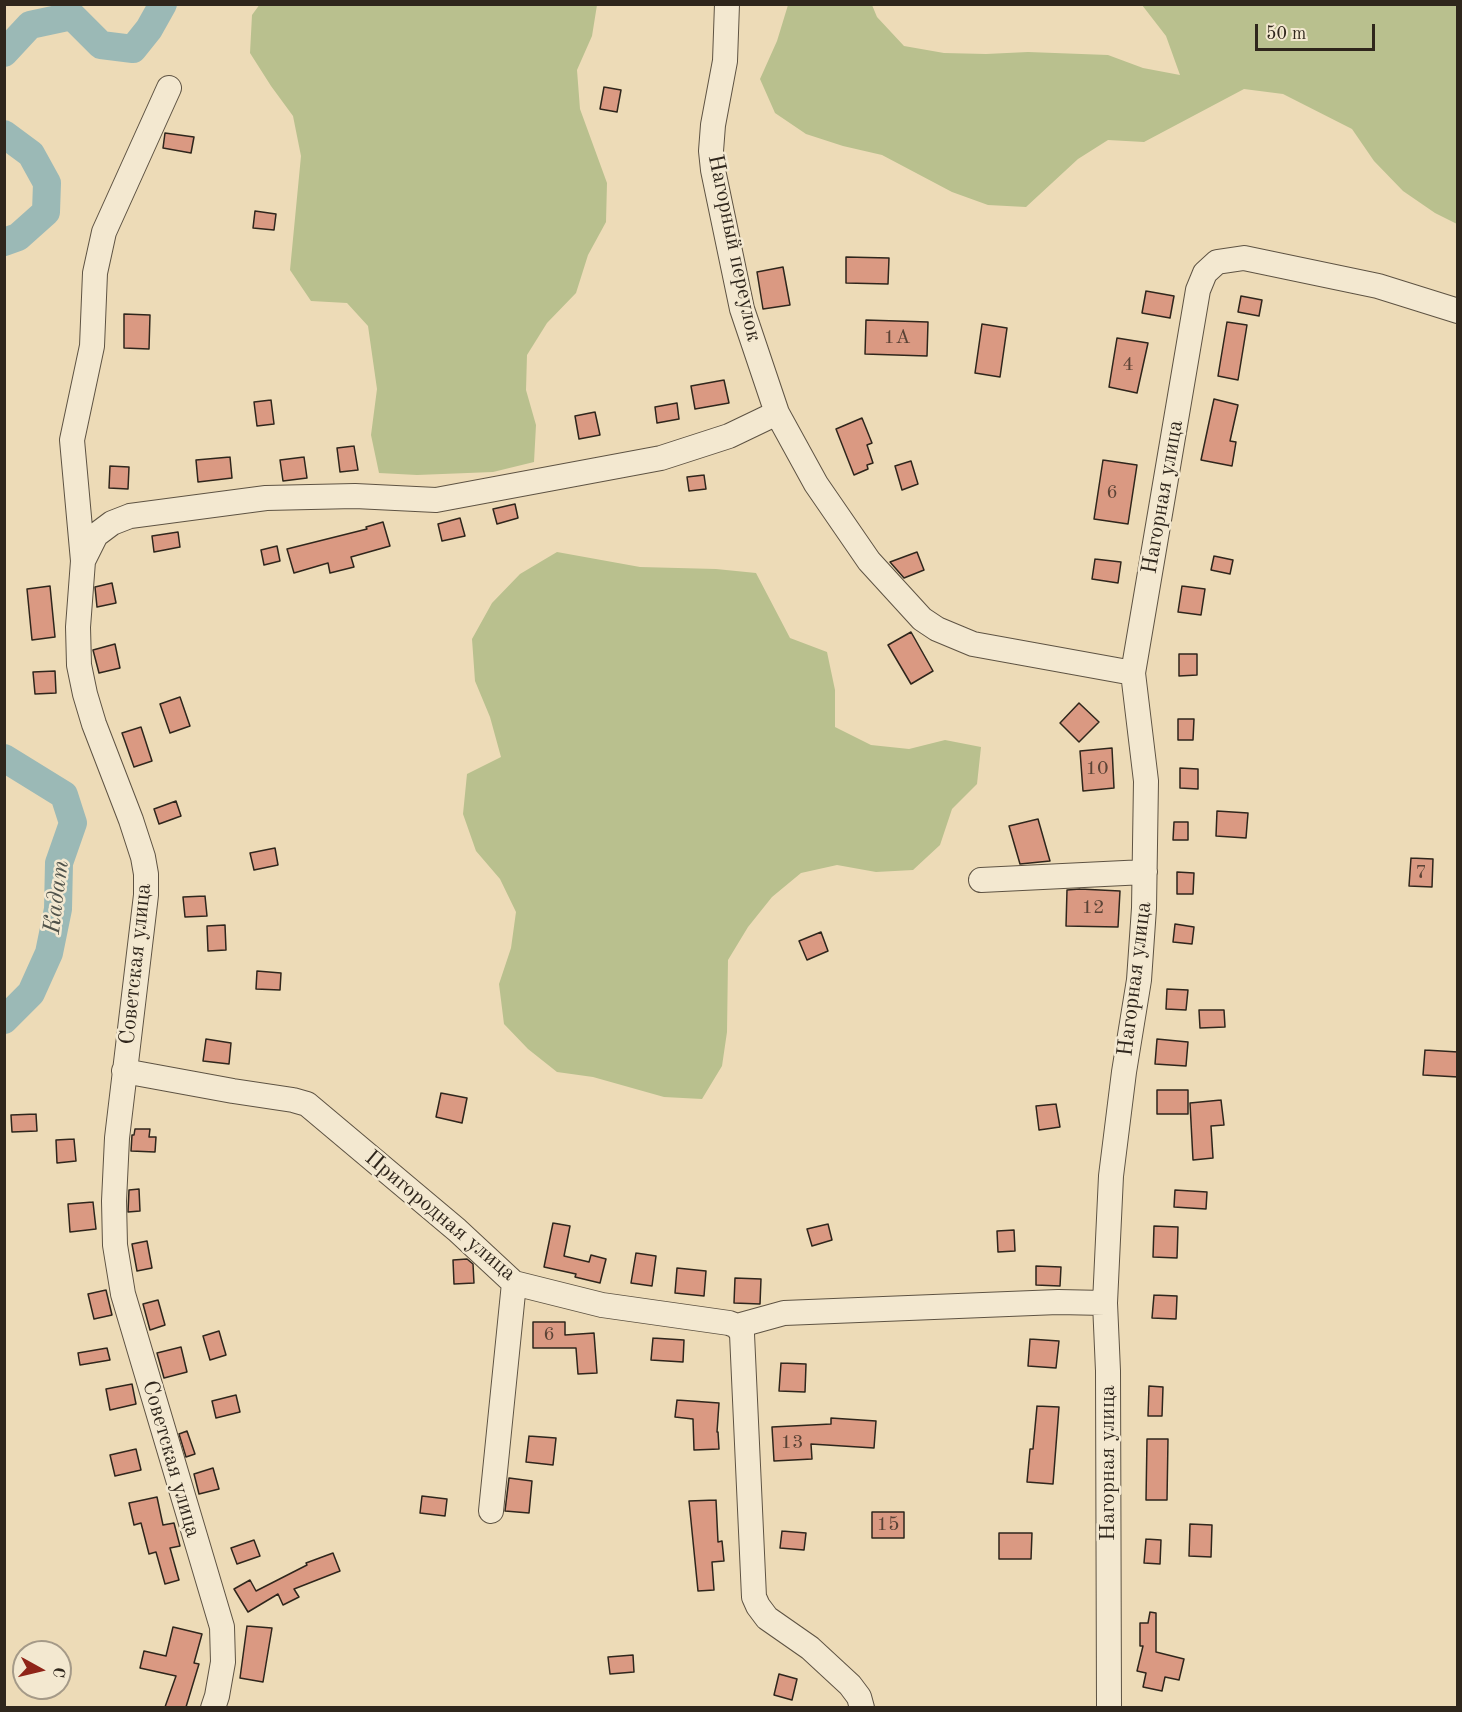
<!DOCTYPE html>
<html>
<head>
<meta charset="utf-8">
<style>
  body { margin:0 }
  #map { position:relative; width:1462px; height:1712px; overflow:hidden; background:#eddbb7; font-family:"Old Standard TT",serif }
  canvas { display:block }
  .frame { position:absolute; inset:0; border:6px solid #2f261c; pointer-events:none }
  .north { position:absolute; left:12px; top:1640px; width:60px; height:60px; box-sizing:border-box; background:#f3e8d0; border:2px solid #a59a88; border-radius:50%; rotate:98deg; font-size:16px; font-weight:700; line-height:24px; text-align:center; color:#2f261c }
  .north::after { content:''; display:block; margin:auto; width:21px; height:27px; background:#8f2418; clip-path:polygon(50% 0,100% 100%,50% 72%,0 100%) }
  .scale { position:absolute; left:1255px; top:24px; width:120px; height:27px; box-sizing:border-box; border:3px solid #2f261c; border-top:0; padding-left:8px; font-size:18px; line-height:21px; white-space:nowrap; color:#2f261c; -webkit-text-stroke:4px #f3e8d0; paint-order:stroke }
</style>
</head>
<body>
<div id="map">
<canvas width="1462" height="1712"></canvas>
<div class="frame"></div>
<div class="north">С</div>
<div class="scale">50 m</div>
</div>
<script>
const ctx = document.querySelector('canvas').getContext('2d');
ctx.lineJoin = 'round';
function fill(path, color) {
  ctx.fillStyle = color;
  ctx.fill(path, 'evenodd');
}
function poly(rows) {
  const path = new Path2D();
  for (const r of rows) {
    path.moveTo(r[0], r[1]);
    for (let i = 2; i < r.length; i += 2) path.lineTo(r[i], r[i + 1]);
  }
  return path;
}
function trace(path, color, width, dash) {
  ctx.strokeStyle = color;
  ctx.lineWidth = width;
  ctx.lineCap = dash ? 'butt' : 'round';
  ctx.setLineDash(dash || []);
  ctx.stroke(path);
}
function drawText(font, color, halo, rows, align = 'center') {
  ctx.font = font + ' "Old Standard TT",serif';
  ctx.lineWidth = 5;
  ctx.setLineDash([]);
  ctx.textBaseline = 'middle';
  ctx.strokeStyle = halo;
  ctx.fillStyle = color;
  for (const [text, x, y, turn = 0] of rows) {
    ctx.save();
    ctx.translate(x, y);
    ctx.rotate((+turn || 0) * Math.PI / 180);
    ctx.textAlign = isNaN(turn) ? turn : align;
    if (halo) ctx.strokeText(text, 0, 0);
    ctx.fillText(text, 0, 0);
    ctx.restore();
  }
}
const green = poly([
  [260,4,597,5,592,36,577,70,580,109,607,183,606,222,588,255,576,293,547,323,527,355,526,390,536,425,534,462,493,472,417,475,379,473,371,435,377,389,368,326,347,303,311,301,290,270,301,156,293,116,271,86,250,53,252,15],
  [788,5,872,5,877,17,904,46,944,53,986,54,1028,52,1108,55,1143,68,1180,75,1166,36,1142,5,1457,5,1457,224,1435,213,1403,191,1374,161,1352,129,1283,94,1244,89,1144,142,1108,140,1078,159,1026,207,988,205,952,192,882,155,843,146,806,134,775,113,760,79,777,41],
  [557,552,640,567,716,569,756,573,790,638,827,652,835,690,835,727,871,745,909,749,945,740,981,747,977,784,952,809,940,845,913,870,876,872,837,865,801,873,772,897,748,927,728,960,727,1032,722,1066,702,1099,664,1097,593,1077,557,1072,528,1049,504,1024,499,984,511,948,516,912,500,879,476,851,463,814,467,774,501,757,490,717,475,681,472,639,492,603,520,574]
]);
const river = poly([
  [4,53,30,25,72,16,101,45,133,49,149,29,163,4],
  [4,134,31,154,47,183,46,212,18,237,4,242],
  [4,758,64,795,73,823,59,863,58,909,49,953,31,993,4,1020]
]);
const building = poly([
  [604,87,621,90,617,112,600,109,604,87],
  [165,133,194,137,191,153,163,148,165,133],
  [255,211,276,214,274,230,253,228,255,211],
  [846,257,889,258,888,284,846,283,846,257],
  [783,267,790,305,763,309,757,272,783,267],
  [1146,291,1174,296,1170,318,1142,313,1146,291],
  [1241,296,1262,300,1259,316,1238,312,1241,296],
  [124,314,150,315,149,349,124,348,124,314],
  [866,320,928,322,927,356,865,354,866,320],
  [1227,322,1247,325,1238,380,1218,376,1227,322],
  [982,324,1007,328,1000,377,975,373,982,324],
  [1117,338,1148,343,1137,393,1109,387,1117,338],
  [724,380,729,403,695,409,691,386,724,380],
  [1214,399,1238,405,1230,441,1236,442,1232,466,1201,460,1214,399],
  [271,400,274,424,257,426,254,402,271,400],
  [677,403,679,419,657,423,655,407,677,403],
  [595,412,600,435,579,439,575,416,595,412],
  [862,418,872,443,867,445,873,463,867,465,868,469,854,475,836,429,862,418],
  [354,446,358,470,340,472,337,448,354,446],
  [230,457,232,478,198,482,196,460,230,457],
  [304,457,307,478,283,481,280,460,304,457],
  [1103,460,1137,465,1128,524,1094,519,1103,460],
  [911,461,918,484,902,490,895,466,911,461],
  [110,466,129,467,128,489,109,488,110,466],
  [704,475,706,489,689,491,687,477,704,475],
  [515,504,518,518,497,524,493,509,515,504],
  [460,518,465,536,442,541,438,524,460,518],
  [383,522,390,546,351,557,354,567,330,573,328,563,294,573,287,549,367,529,366,527,383,522],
  [178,532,180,547,154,552,152,536,178,532],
  [277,546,280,561,264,565,261,550,277,546],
  [917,552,924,570,904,578,890,562,917,552],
  [1214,556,1233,560,1230,574,1211,570,1214,556],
  [1095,559,1121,562,1118,583,1092,579,1095,559],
  [112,583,116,603,97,607,95,587,112,583],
  [50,586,55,637,32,640,27,589,50,586],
  [1182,586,1205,589,1201,615,1178,612,1182,586],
  [911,632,933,671,911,684,888,645,911,632],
  [115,644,120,668,99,673,93,650,115,644],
  [1179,654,1197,654,1197,675,1179,676,1179,654],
  [55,671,56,693,35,694,33,672,55,671],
  [180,697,190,726,170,733,160,704,180,697],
  [1079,703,1099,722,1079,742,1060,723,1079,703],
  [1178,719,1194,719,1193,740,1178,740,1178,719],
  [141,727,152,761,134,767,122,733,141,727],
  [1112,748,1114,788,1083,791,1080,751,1112,748],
  [1180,768,1198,769,1198,789,1180,788,1180,768],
  [176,801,181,816,159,824,154,809,176,801],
  [1217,811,1248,813,1246,838,1216,836,1217,811],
  [1038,819,1050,861,1020,864,1009,826,1038,819],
  [1174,822,1188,822,1188,840,1173,840,1174,822],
  [275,848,278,865,254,870,250,853,275,848],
  [1411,858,1433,859,1432,887,1409,886,1411,858],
  [1177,872,1194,873,1193,894,1177,894,1177,872],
  [1080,889,1120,891,1118,927,1066,926,1067,890,1080,889],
  [205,896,207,916,185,917,183,897,205,896],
  [1175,924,1194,927,1192,944,1173,942,1175,924],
  [225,925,226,950,208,951,207,926,225,925],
  [821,932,828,951,807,960,799,941,821,932],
  [257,971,281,973,280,990,256,989,257,971],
  [1167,989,1188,990,1186,1010,1166,1009,1167,989],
  [1199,1010,1224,1010,1225,1027,1200,1028,1199,1010],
  [206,1039,231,1043,229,1064,203,1061,206,1039],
  [1157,1039,1188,1042,1186,1066,1155,1064,1157,1039],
  [1425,1050,1458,1052,1458,1077,1423,1075,1425,1050],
  [1157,1090,1188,1090,1188,1114,1157,1114,1157,1090],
  [441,1093,467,1098,462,1123,436,1117,441,1093],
  [1221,1100,1224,1125,1211,1126,1213,1158,1193,1160,1190,1103,1221,1100],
  [1056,1104,1060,1127,1039,1130,1036,1106,1056,1104],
  [36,1114,37,1131,12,1132,11,1115,36,1114],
  [135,1129,150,1129,149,1137,156,1137,155,1152,131,1151,132,1135,134,1135,135,1129],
  [74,1139,76,1161,57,1163,56,1140,74,1139],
  [139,1189,140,1211,128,1212,129,1190,139,1189],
  [1175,1190,1207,1192,1206,1209,1174,1207,1175,1190],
  [93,1202,96,1229,70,1232,68,1204,93,1202],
  [553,1223,570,1226,564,1256,589,1262,591,1255,606,1259,600,1283,575,1277,576,1274,544,1267,553,1223],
  [828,1224,832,1240,812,1246,807,1229,828,1224],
  [1154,1226,1178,1227,1177,1258,1153,1257,1154,1226],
  [1014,1230,1015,1251,998,1252,997,1231,1014,1230],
  [147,1241,152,1268,137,1271,132,1244,147,1241],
  [636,1253,656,1256,652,1286,631,1283,636,1253],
  [467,1259,473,1264,474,1283,454,1284,453,1260,467,1259],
  [1036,1266,1061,1267,1060,1286,1036,1285,1036,1266],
  [677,1268,706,1271,704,1296,675,1293,677,1268],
  [735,1278,761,1279,760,1304,734,1303,735,1278],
  [106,1290,112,1315,94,1319,88,1294,106,1290],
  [1154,1295,1177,1296,1176,1319,1152,1318,1154,1295],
  [158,1300,165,1325,150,1330,143,1304,158,1300],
  [533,1322,565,1322,565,1335,594,1333,597,1373,578,1374,576,1348,533,1348,533,1322],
  [219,1331,226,1355,210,1360,203,1336,219,1331],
  [653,1338,684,1340,683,1362,651,1360,653,1338],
  [1030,1339,1059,1341,1056,1368,1028,1366,1030,1339],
  [181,1347,187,1372,164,1378,157,1353,181,1347],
  [107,1348,110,1360,80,1365,78,1353,107,1348],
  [781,1363,806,1364,805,1392,779,1391,781,1363],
  [132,1384,136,1404,110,1410,106,1389,132,1384],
  [1149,1386,1163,1387,1162,1416,1148,1416,1149,1386],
  [236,1395,240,1412,216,1418,212,1401,236,1395],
  [677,1400,719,1403,717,1432,718,1432,719,1449,694,1450,693,1419,675,1417,677,1400],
  [1037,1406,1059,1407,1053,1484,1027,1482,1030,1449,1033,1449,1037,1406],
  [831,1418,876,1421,874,1448,811,1444,812,1459,774,1461,772,1427,831,1424,831,1418],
  [187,1431,195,1454,186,1457,179,1434,187,1431],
  [529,1436,556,1438,553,1465,526,1462,529,1436],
  [1147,1439,1168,1439,1167,1500,1146,1500,1147,1439],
  [136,1449,141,1470,115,1476,110,1455,136,1449],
  [213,1468,219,1489,199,1494,194,1474,213,1468],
  [509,1478,532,1481,529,1513,505,1511,509,1478],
  [422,1496,447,1499,445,1516,420,1513,422,1496],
  [157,1497,163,1525,174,1523,180,1546,170,1548,179,1580,165,1584,156,1552,149,1554,141,1523,134,1525,129,1503,157,1497],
  [716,1500,718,1542,722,1541,724,1561,712,1562,714,1590,698,1591,689,1501,716,1500],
  [872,1512,904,1512,904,1538,872,1538,872,1512],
  [1190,1524,1212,1525,1211,1557,1189,1556,1190,1524],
  [782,1531,806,1533,804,1550,780,1548,782,1531],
  [999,1533,1032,1533,1031,1559,999,1559,999,1533],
  [1146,1539,1161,1540,1160,1564,1144,1563,1146,1539],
  [254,1540,260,1556,237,1564,231,1548,254,1540],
  [333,1553,340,1571,294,1589,299,1597,283,1605,278,1594,248,1612,234,1589,250,1580,256,1591,307,1565,306,1563,333,1553],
  [1150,1612,1156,1613,1156,1652,1184,1659,1179,1680,1165,1677,1162,1691,1143,1687,1146,1673,1137,1671,1143,1646,1140,1646,1140,1623,1148,1623,1150,1612],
  [247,1626,272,1628,263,1682,240,1678,247,1626],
  [173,1627,202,1634,194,1663,199,1664,186,1707,165,1707,176,1676,140,1668,144,1651,166,1656,173,1627],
  [633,1655,634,1672,610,1674,608,1657,633,1655],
  [779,1674,797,1679,792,1700,774,1695,779,1674]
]);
const minor = poly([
  [727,4,725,61,713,125,711,151,713,170,742,309,777,413,816,484,869,561,922,619,937,629,973,644,1133,673],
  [169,88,104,232,95,273,92,346,72,440,83,561,78,627,79,665,85,694,94,724,131,820,143,857,146,874,146,895,117,1138,114,1201,115,1245,123,1294,222,1627,223,1662,217,1696,213,1708],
  [83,561,96,535,112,523,130,516,266,498,355,496,436,500,661,458,729,436,777,413],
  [981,880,1145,872],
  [124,1071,233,1091,293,1100,307,1104,457,1230,514,1283,602,1305,729,1323,737,1326,742,1334,754,1597,758,1606,767,1618,810,1648,850,1685,859,1697,862,1708],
  [737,1326,784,1313,1058,1302,1105,1303],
  [491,1511,514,1283],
  [1109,1708,1108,1371,1105,1303,1111,1176,1124,1072,1139,980,1144,908,1146,781,1133,673,1198,290,1205,273,1217,262,1244,258,1378,286,1458,311]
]);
const numberNames = [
  ["1А",897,338],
  ["4",1128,365],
  ["6",1112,493],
  ["10",1097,769],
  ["7",1421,873],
  ["12",1093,908],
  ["6",549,1335],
  ["13",792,1443],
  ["15",888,1525]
];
const streetNames = [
  ["Нагорный переулок",734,248,78],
  ["Нагорная улица",1163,497,-80],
  ["Советская улица",136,964,-84],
  ["Нагорная улица",1135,979,-83],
  ["Пригородная улица",440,1216,40],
  ["Советская улица",171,1459,74],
  ["Нагорная улица",1108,1463,-90]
];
const waterNames = [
  ["Кадат",57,897,-83]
];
fill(green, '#b9c08e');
trace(river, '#9bb9b6', 28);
fill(building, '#da9982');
trace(building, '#2f261c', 1.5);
trace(minor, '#5e5343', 26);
trace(minor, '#f3e8d0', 24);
drawText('20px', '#5a4336', null, numberNames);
drawText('22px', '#2f261c', '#f3e8d0', streetNames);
drawText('italic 24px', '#4f524a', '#f3e8d0', waterNames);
</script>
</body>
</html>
